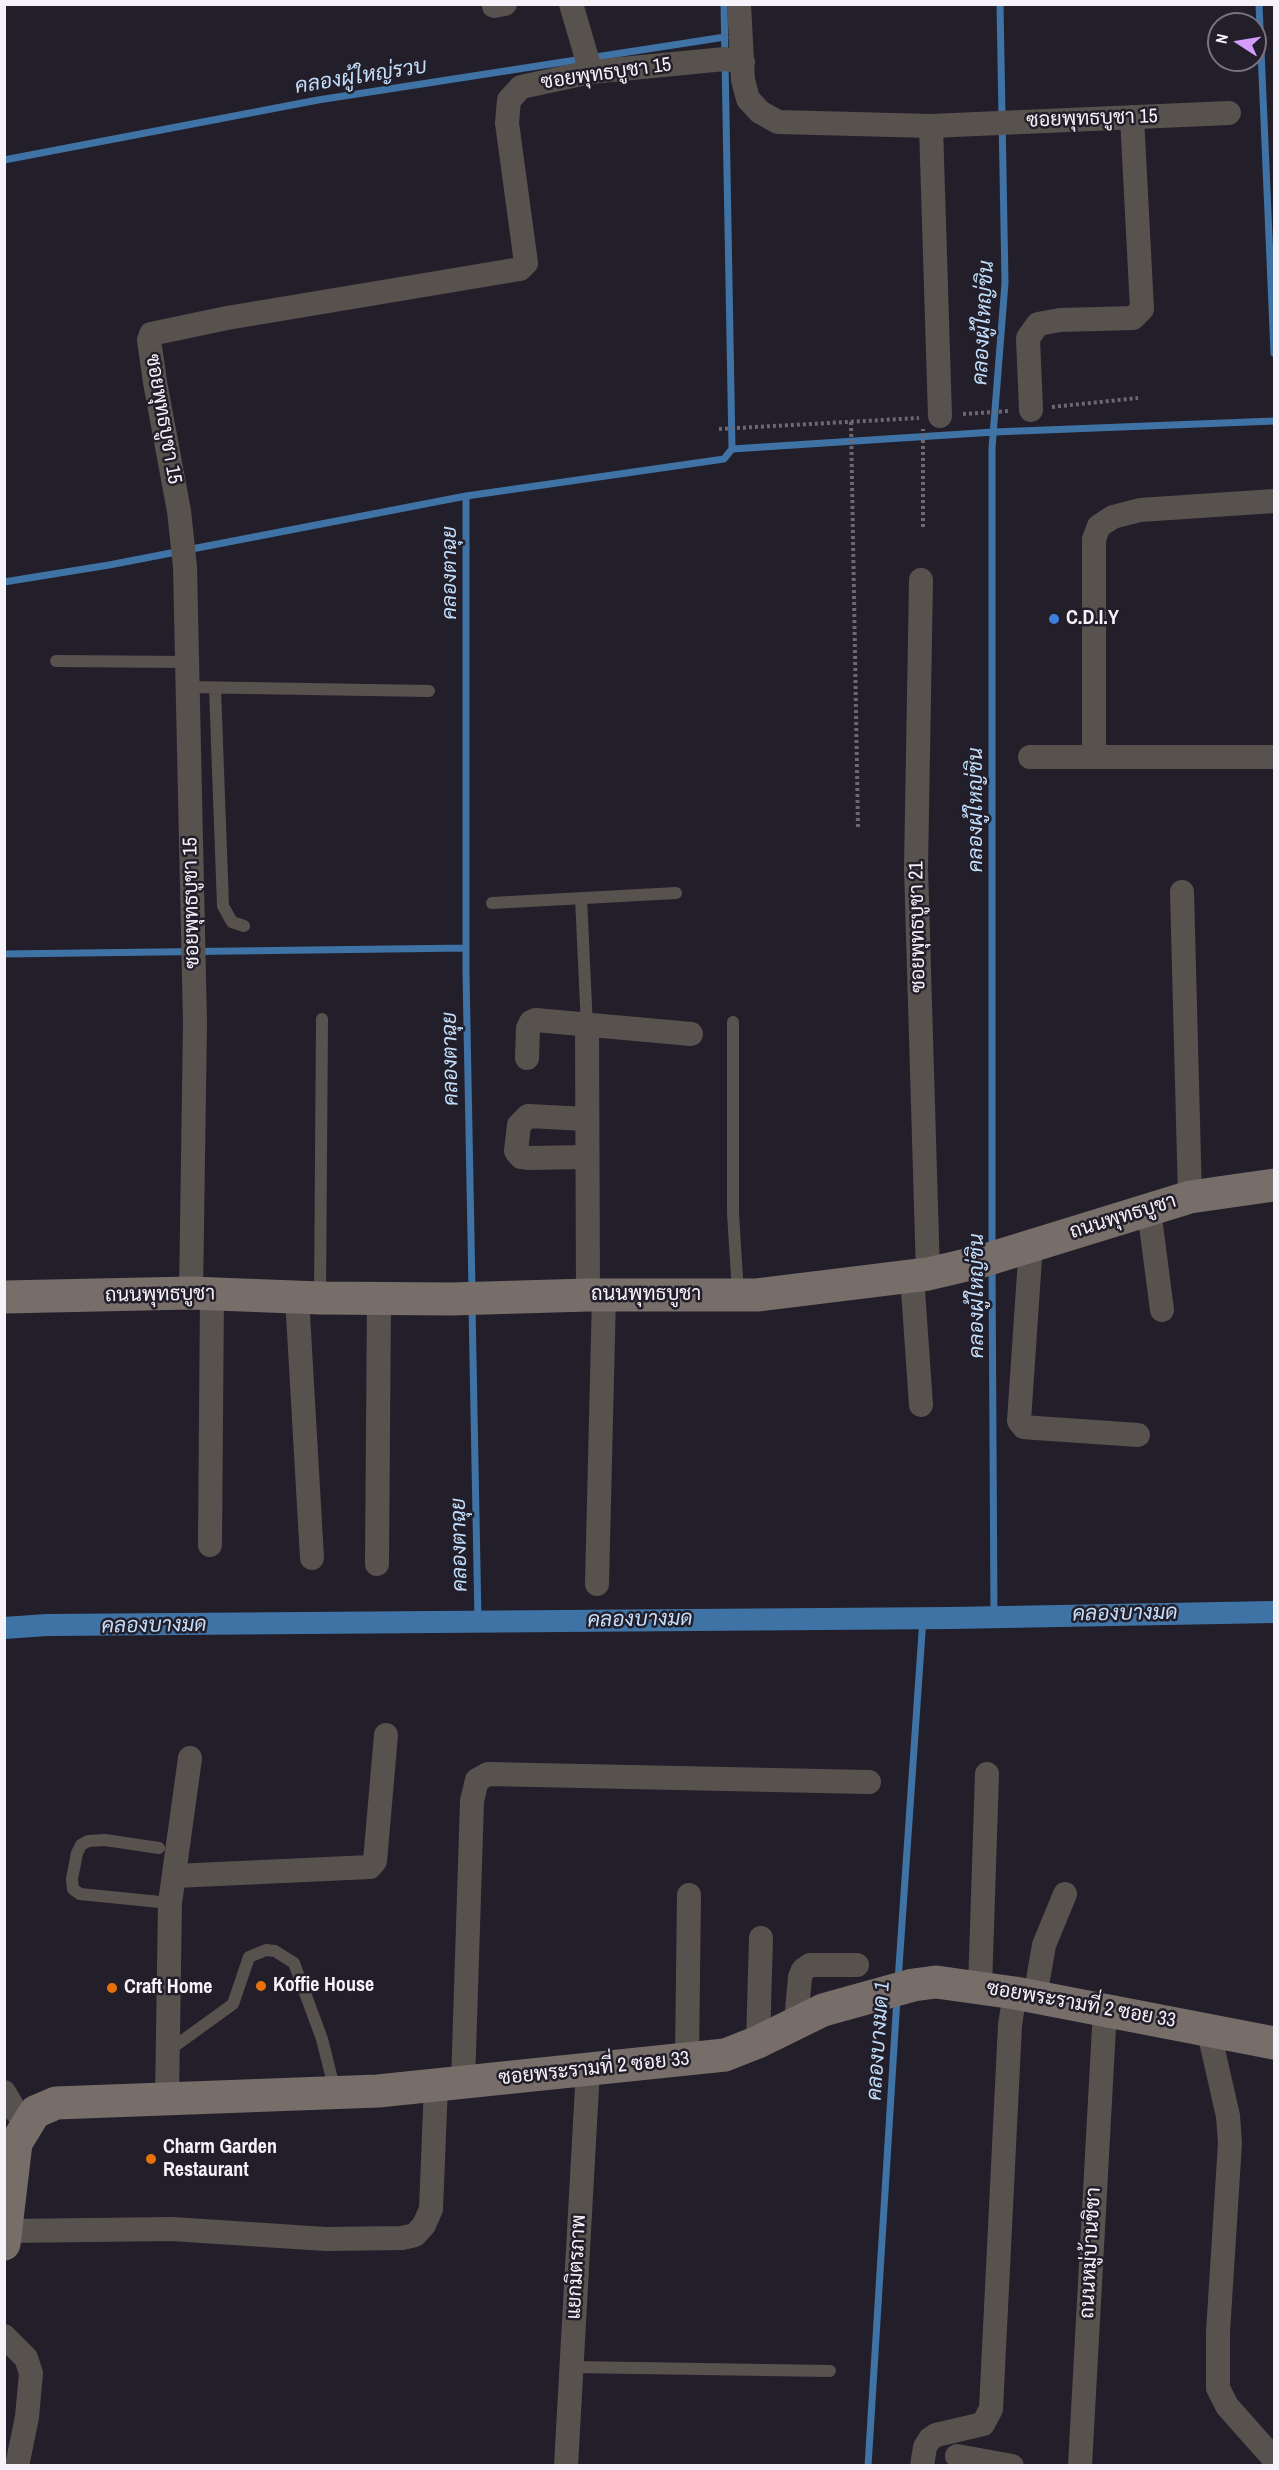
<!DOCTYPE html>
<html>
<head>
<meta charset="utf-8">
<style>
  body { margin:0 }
  #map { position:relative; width:1279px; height:2470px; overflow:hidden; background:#231f2a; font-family:"Archivo Narrow",sans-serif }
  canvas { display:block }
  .frame { position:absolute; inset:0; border:6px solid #f5f2fa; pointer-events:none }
  .north { position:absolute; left:1207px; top:12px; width:60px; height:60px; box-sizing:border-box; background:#231f2a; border:2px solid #77737d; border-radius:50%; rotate:282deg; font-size:16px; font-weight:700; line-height:24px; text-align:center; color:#f5f2fa }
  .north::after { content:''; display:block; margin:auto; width:21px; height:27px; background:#d49cfc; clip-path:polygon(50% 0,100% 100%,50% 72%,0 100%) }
</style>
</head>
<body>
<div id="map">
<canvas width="1279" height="2470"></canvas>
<div class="frame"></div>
<div class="north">N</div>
</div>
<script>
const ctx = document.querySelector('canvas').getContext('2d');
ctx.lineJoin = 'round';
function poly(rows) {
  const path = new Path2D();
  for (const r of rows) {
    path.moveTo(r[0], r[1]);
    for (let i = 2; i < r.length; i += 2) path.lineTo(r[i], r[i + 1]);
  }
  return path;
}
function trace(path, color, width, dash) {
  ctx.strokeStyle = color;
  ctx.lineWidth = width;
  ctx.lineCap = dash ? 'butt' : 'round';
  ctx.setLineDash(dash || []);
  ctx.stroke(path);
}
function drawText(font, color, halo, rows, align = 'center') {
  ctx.font = font + ' "Archivo Narrow",Sarabun,sans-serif';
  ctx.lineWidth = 5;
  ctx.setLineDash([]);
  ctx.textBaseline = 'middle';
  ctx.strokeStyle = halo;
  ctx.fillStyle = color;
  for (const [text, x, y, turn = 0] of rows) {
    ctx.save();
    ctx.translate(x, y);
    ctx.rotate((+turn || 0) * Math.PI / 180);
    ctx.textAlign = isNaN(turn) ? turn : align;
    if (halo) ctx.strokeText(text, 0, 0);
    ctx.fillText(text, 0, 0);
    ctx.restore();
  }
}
const stream = poly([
  [1259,4,1274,353],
  [4,160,318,100,725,37],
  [732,449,994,432,1274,421],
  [466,496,466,973,472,1289],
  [4,582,109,565,466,496,724,459,732,449,724,4],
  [4,954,466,948],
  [992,1249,992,448,1005,283,1000,4],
  [992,1266,994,1616],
  [472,1306,478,1621],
  [898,1981,923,1618],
  [868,2466,897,1998]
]);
const canal = poly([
  [4,1628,47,1625,951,1618,1274,1612]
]);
const path = poly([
  [1052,407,1138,398],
  [963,414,1009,411],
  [851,422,858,828],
  [719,429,919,418],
  [923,527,923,429]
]);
const lane = poly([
  [56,661,187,662],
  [188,687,429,691],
  [215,688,223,906,232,922,244,926],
  [581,898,587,1027],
  [492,903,676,893],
  [733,1022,733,1213,738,1294],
  [320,1297,322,1019],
  [159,1848,105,1840,88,1841,81,1845,77,1853,72,1879,73,1889,80,1894,170,1903],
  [168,2051,233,2004,249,1957,266,1950,275,1951,294,1963,322,2039,335,2091],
  [572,2367,830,2371]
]);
const street = poly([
  [571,4,591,72],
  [739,4,743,80,748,99,760,112,778,122,931,126,1229,113],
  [494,6,505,4],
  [931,126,940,416],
  [1031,410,1028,338,1038,324,1060,320,1133,318,1142,309,1132,117],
  [921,580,916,868,928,1274],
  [1030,757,1274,757],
  [1094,757,1094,539,1099,526,1113,517,1140,510,1274,501],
  [1182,892,1190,1197],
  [587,1027,588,1295],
  [527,1058,528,1028,531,1022,536,1020,691,1034],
  [587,1157,527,1158,521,1157,516,1151,519,1125,528,1116,587,1119],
  [1149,1210,1162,1310],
  [1031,1244,1019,1421,1024,1427,1036,1428,1138,1435],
  [912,1276,921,1405],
  [191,1293,195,1023,185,567,179,511,155,382,149,340,151,334,227,318,520,269,526,263,507,123,509,100,521,87,591,72,725,59,743,62],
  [297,1297,312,1558],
  [210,1545,212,1293],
  [377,1564,379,1298],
  [597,1584,604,1295],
  [175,1876,370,1867,375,1861,386,1735],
  [980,1987,987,1774],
  [1035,1997,1044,1945,1065,1894],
  [796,2022,800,1977,803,1970,810,1965,857,1965],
  [1208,2028,1228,2116,1230,2143,1218,2332,1218,2388,1227,2406,1274,2459],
  [758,2042,761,1938],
  [687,2058,689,1895],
  [463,2083,472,1801,477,1780,488,1774,869,1782],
  [4,2092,14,2109,26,2122],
  [167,2098,170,1903,190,1758],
  [8,2231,172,2229,326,2239,402,2238,415,2235,424,2225,431,2209,436,2085],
  [4,2336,26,2358,31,2373,27,2417,17,2466],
  [957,2456,1012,2466],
  [566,2466,588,2069],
  [922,2466,925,2447,930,2439,936,2435,983,2424,991,2409,1010,2025,1015,1993],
  [1080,2466,1105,2009]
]);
const secondary = poly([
  [4,1297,191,1293,320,1298,451,1299,588,1295,757,1295,928,1274,979,1262,1190,1197,1274,1185],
  [4,2244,16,2143,35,2112,56,2103,378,2091,725,2055,758,2042,823,2010,913,1985,936,1982,1015,1993,1274,2043]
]);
const markers = [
  [1054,619,6,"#3f7fe0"],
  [261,1986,6,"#e8710a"],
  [112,1988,6,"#e8710a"],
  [151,2159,6,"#e8710a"]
];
const streetNames = [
  ["ซอยพุทธบูชา 15",606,74,-8],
  ["ซอยพุทธบูชา 15",1092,119,-2],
  ["ซอยพุทธบูชา 15",163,419,80],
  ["ซอยพุทธบูชา 15",192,903,-91],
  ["ซอยพุทธบูชา 21",918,927,-91],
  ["ถนนพุทธบูชา",1123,1217,-17],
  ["ถนนพุทธบูชา",160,1295,-1],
  ["ถนนพุทธบูชา",646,1295],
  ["ซอยพระรามที่ 2 ซอย 33",1081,2005,10],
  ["ซอยพระรามที่ 2 ซอย 33",594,2069,-6],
  ["ถนนหมู่บ้านชิชา",1091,2253,-87],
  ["แยกมิตรภาพ",577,2267,-87]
];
const poiNames = [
  ["C.D.I.Y",1066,619],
  ["Koffie House",273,1986],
  ["Craft Home",124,1988],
  ["Charm Garden",163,2148],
  ["Restaurant",163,2171]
];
const waterNames = [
  ["คลองผู้ใหญ่รวบ",361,77,-9],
  ["คลองผู้ใหญ่ชิน",984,323,-87],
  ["คลองตาฉุย",450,573,-90],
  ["คลองผู้ใหญ่ชิน",976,810,-90],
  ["คลองตาฉุย",451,1059,-91],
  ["คลองผู้ใหญ่ชิน",977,1296,-90],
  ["คลองตาฉุย",460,1545,-91],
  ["คลองบางมด",1125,1614,-1],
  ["คลองบางมด",640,1620,-1],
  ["คลองบางมด",154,1626,-1],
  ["คลองบางมด 1",879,2041,-86]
];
trace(stream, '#4073a5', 7);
trace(canal, '#4073a5', 22);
trace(path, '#6b6872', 4, [3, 3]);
trace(lane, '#58524f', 12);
trace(street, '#58524f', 24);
trace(secondary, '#776d69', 33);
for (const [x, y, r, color] of markers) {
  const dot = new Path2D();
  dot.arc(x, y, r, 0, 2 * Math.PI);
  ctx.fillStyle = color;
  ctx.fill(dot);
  trace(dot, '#231f2a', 2);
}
drawText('20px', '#f5f2fa', '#231f2a', streetNames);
drawText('bold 20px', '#f5f2fa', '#231f2a', poiNames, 'left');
drawText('italic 21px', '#c2defb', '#231f2a', waterNames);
</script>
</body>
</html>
